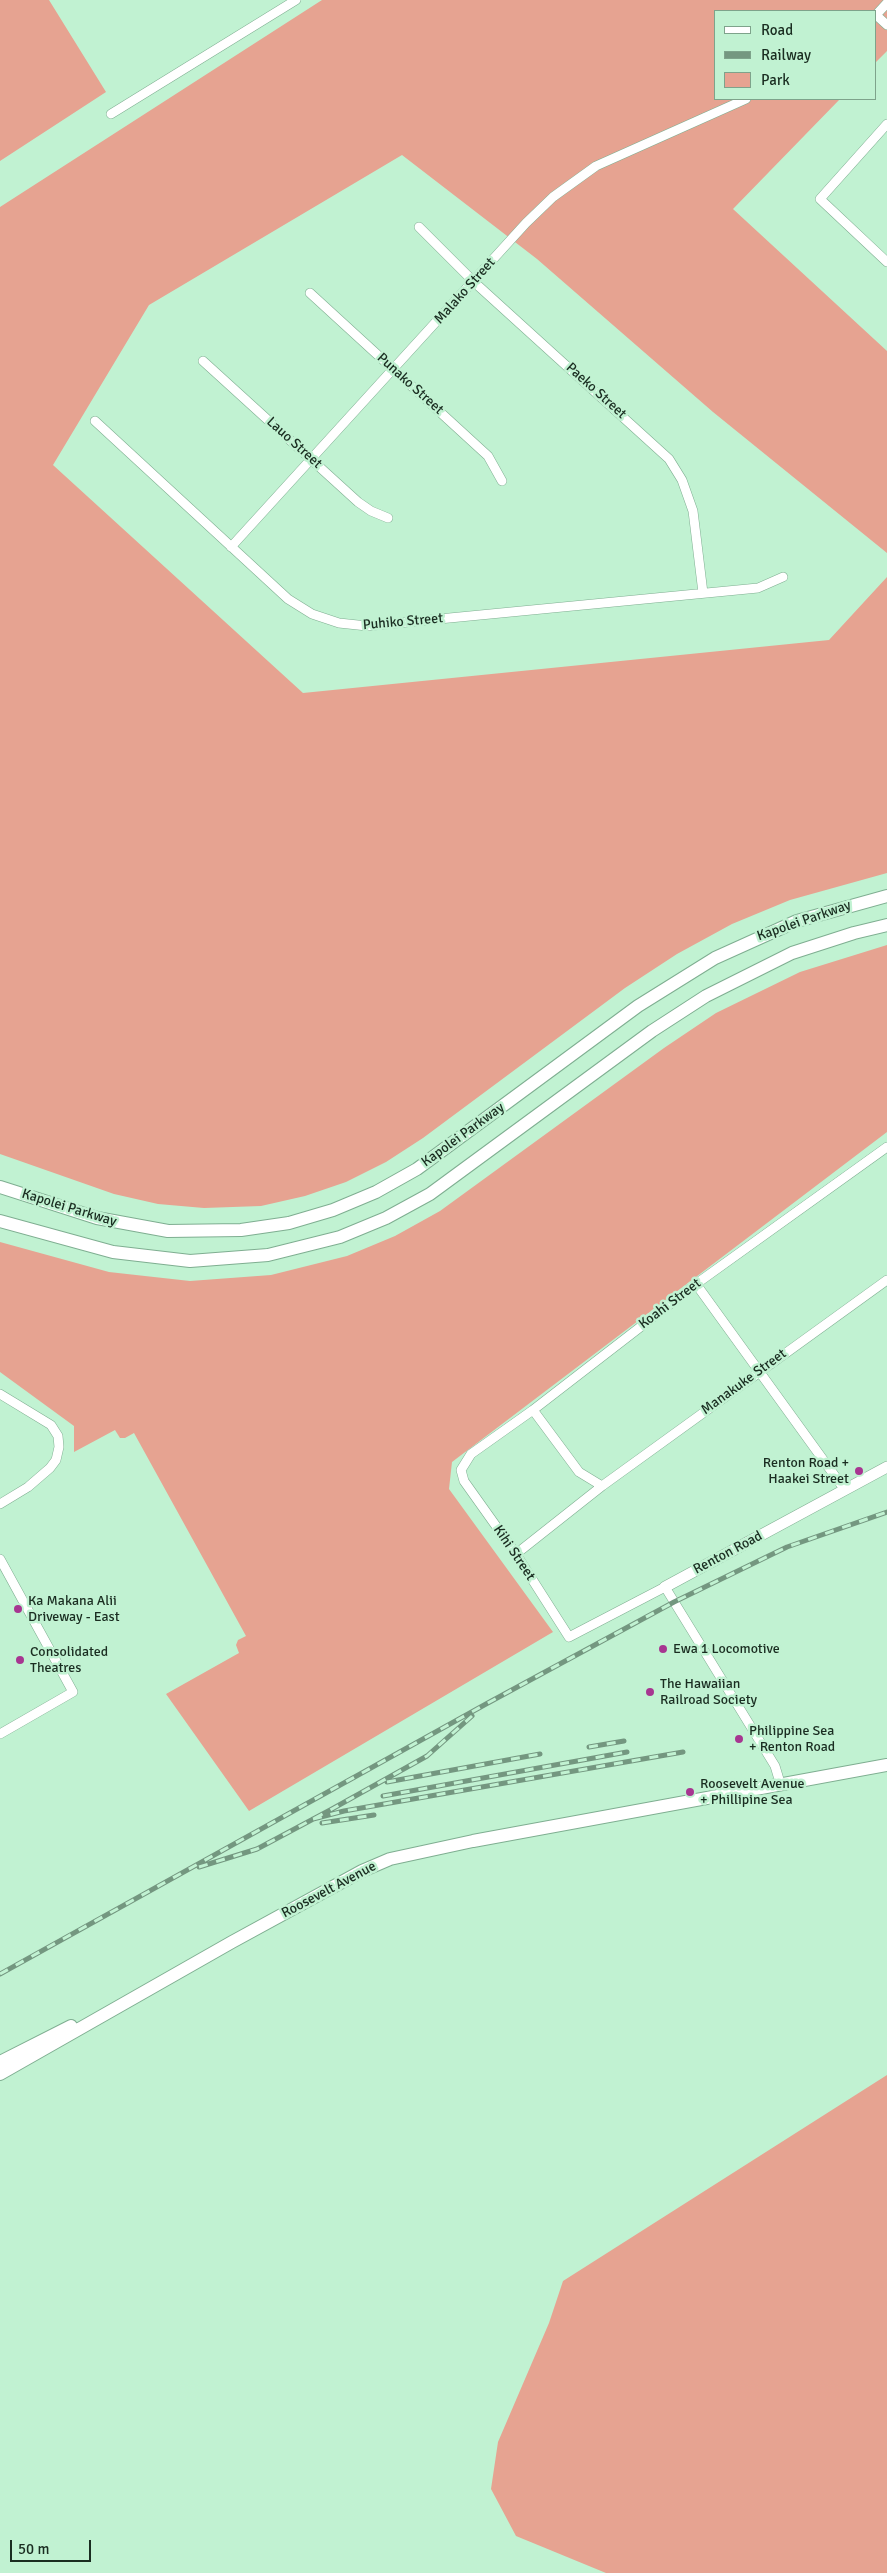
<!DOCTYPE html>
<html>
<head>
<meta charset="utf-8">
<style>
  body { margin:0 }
  #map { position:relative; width:887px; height:2573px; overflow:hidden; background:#c1f2d2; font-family:Signika,sans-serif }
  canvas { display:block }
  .legend { position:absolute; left:714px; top:10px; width:162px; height:90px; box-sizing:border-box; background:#c1f2d2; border:1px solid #7ea38b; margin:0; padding:6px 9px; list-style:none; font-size:15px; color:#1a2d21 }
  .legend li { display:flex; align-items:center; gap:10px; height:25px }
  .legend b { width:25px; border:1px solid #7ea38b }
  .scale { position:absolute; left:10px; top:2540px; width:81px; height:22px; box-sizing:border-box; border:2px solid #1a2d21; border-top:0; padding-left:6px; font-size:15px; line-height:18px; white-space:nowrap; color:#1a2d21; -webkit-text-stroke:4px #c1f2d2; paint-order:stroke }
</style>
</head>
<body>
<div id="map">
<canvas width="887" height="2573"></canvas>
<ul class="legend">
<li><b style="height:6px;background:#fff"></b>Road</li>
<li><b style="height:6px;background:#749780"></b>Railway</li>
<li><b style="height:14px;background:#e6a391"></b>Park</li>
</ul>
<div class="scale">50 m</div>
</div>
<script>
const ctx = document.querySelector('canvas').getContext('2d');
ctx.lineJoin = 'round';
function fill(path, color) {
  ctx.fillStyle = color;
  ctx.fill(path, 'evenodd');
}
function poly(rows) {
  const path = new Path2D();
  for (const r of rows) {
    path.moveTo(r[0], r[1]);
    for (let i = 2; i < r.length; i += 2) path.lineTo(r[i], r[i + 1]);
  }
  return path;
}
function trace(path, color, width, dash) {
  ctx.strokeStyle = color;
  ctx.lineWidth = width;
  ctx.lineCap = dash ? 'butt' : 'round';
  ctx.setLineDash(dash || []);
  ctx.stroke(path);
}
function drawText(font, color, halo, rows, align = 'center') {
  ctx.font = font + ' Signika,sans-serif';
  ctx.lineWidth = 5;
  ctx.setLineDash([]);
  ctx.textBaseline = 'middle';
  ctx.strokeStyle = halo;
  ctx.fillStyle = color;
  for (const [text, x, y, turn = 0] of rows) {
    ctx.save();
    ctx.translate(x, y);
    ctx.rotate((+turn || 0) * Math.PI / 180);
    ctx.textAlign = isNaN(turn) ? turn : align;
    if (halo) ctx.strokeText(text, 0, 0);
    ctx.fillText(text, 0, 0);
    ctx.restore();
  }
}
const green = poly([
  [0,0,49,0,106,92,0,161],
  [322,0,887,0,887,51,876,62,876,11,716,11,716,99,840,99,733,209,887,351,887,553,713,412,537,259,402,155,149,305,53,465,303,693,829,640,887,577,887,873,790,900,732,924,677,954,625,988,423,1138,386,1162,346,1182,305,1196,261,1206,204,1208,158,1204,114,1194,0,1154,0,207],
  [887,945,887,1132,452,1462,449,1489,553,1632,249,1811,166,1694,239,1653,236,1645,238,1640,246,1636,134,1433,125,1438,120,1438,115,1430,74,1452,74,1426,0,1372,0,1242,109,1272,190,1281,271,1275,347,1256,395,1236,440,1211,664,1048,716,1013,800,972],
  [887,2075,887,2573,606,2573,516,2536,491,2489,498,2442,549,2323,563,2281]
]);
const minor = poly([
  [876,15,887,3],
  [876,15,887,25],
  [111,114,296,0],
  [887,124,820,199,887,262],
  [419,227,474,282,669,459,682,480,693,511,703,593],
  [310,293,488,456,502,481],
  [203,361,358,502,371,511,388,518],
  [95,421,288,599,312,614,339,623,367,626,758,588,783,577],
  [231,547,526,223,553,197,596,166,746,99],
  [696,1284,845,1490],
  [0,1394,51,1425,58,1436,59,1447,56,1460,50,1468,28,1487,0,1504],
  [533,1410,579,1472,602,1486],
  [516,1554,602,1486,887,1280],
  [0,1559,73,1692,0,1734],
  [781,1786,775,1766,665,1587,569,1637,516,1554,464,1481,461,1470,471,1454,533,1410,696,1284,887,1147]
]);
const tertiary = poly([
  [665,1587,887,1467]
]);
const secondary = poly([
  [0,1187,97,1218,168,1231,241,1230,289,1223,333,1210,376,1192,417,1169,638,1006,715,958,797,921,887,896],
  [0,1221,113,1252,190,1261,268,1255,340,1237,386,1218,430,1194,652,1031,706,996,792,953,854,933,887,925],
  [0,2062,71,2026],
  [0,2074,232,1942,362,1871,390,1859,473,1841,887,1765]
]);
const rail = poly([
  [589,1747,624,1741],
  [387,1782,540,1754],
  [383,1796,627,1752],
  [313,1819,344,1811,683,1752],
  [322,1823,374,1815],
  [199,1867,257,1849,332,1809,427,1756,472,1716],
  [0,1974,486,1704,674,1602,787,1547,887,1512]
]);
const markers = [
  [859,1471,5,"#a73691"],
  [18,1609,5,"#a73691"],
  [663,1649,5,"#a73691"],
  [20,1660,5,"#a73691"],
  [650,1692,5,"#a73691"],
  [739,1739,5,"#a73691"],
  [690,1792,5,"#a73691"]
];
const streetNames = [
  ["Malako Street",465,291,-48],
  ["Punako Street",410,384,42],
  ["Paeko Street",596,391,42],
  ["Lauo Street",294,443,42],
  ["Puhiko Street",403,622,-5],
  ["Kapolei Parkway",804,921,-19],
  ["Kapolei Parkway",463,1135,-36],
  ["Kapolei Parkway",69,1208,17],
  ["Koahi Street",670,1304,-37],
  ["Manakuke Street",744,1382,-36],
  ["Kihi Street",514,1553,56],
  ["Renton Road",728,1553,-28],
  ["Roosevelt Avenue",329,1890,-28]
];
const poiNames = [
  ["Renton Road +",849,1463,"right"],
  ["Haakei Street",849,1479,"right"],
  ["Ka Makana Alii",28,1601],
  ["Driveway - East",28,1617],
  ["Ewa 1 Locomotive",673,1649],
  ["Consolidated",30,1652],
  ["Theatres",30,1668],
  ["The Hawaiian",660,1684],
  ["Railroad Society",660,1700],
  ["Philippine Sea",749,1731],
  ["+ Renton Road",749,1747],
  ["Roosevelt Avenue",700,1784],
  ["+ Phillipine Sea",700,1800]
];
fill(green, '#e6a391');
trace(minor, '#7fae91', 10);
trace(tertiary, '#7fae91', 12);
trace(secondary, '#7fae91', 14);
trace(minor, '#fff', 9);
trace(tertiary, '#fff', 11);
trace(secondary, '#fff', 12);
trace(rail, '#749780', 5);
trace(rail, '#c1f2d2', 3, [9]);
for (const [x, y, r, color] of markers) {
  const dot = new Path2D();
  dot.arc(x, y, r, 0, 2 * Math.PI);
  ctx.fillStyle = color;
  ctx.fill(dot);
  trace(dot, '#c1f2d2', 2);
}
drawText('14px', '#1a2d21', '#c1f2d2', streetNames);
drawText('14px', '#1a2d21', '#c1f2d2', poiNames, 'left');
</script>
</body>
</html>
